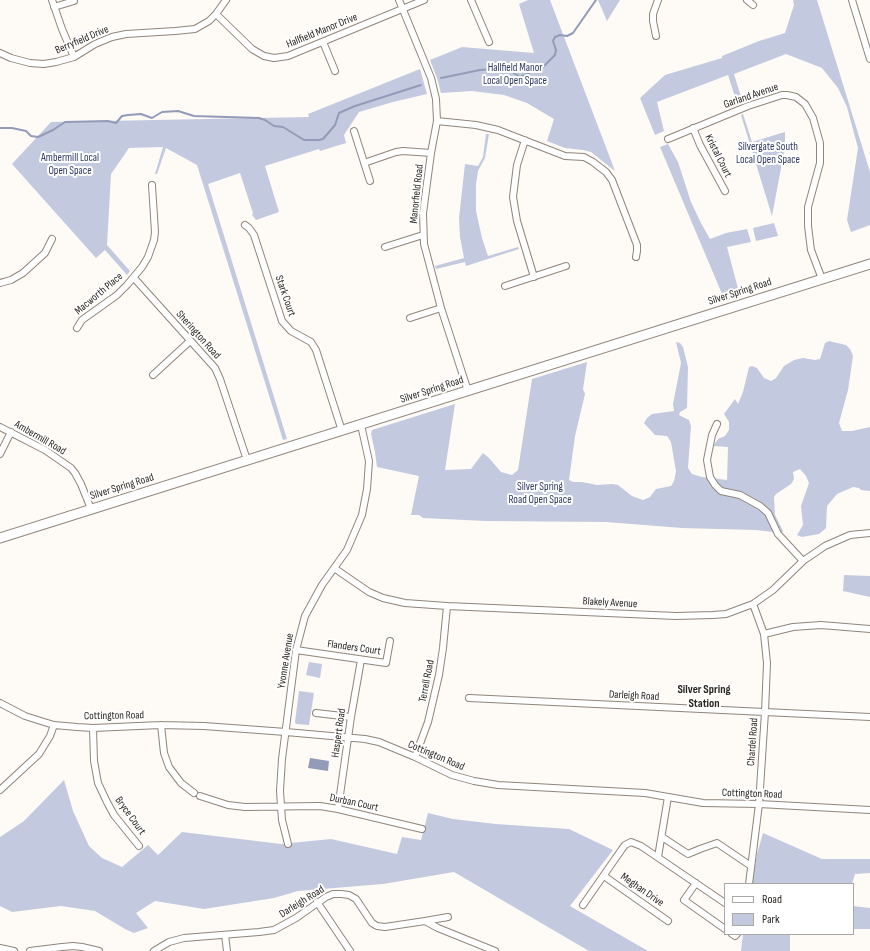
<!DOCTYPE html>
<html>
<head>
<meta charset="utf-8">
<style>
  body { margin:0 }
  #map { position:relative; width:870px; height:951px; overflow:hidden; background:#fefaf6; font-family:"Sofia Sans Condensed",sans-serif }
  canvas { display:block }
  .legend { position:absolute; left:724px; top:883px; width:130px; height:52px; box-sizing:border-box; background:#fff; border:1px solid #a9a8a6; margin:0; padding:5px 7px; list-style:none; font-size:12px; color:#292521 }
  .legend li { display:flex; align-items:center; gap:8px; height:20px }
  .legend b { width:20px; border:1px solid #a9a8a6 }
</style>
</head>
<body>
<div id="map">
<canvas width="870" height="951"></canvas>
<ul class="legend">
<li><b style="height:5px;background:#fff"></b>Road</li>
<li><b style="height:11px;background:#c3cadf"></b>Park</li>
</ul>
</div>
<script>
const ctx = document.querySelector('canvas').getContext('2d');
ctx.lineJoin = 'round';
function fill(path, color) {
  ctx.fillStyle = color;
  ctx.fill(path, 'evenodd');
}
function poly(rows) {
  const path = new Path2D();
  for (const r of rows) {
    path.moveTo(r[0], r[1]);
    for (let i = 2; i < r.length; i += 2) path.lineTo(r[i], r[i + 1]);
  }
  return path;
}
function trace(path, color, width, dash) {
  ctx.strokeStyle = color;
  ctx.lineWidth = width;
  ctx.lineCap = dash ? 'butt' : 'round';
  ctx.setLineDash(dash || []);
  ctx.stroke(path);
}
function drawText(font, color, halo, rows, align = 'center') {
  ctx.font = font + ' "Sofia Sans Condensed",sans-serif';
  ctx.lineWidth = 4;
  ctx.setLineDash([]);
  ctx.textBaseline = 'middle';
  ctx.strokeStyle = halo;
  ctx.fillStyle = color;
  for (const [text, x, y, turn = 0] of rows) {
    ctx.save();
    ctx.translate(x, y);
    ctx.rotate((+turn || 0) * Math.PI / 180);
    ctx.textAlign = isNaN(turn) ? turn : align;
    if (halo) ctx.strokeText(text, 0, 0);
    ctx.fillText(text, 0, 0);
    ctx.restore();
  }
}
const green = poly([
  [528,0,550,0,615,171,591,152,583,150,565,148,547,141,554,119,527,103,504,95,472,91,441,93,437,78,430,60,462,47,534,53,519,4],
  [598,0,620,0,607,21],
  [793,0,817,0,870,172,870,225,851,232,847,220,858,148,847,107,838,88,822,68,786,54,734,74,742,100,737,103,728,75,657,102,664,131,655,135,640,98,665,75,722,58,722,56,759,41,785,33,794,5],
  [420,69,427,94,393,102,359,112,344,135,346,143,320,151,319,149,265,166,279,212,256,220,252,215,253,213,240,173,208,184,287,439,283,440,197,165,166,148,157,174,155,174,163,147,129,148,111,174,107,245,130,271,127,275,105,250,96,258,12,164,51,122,309,117,308,114],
  [743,114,752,142,785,132,785,147,772,216,741,115],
  [486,134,489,134,485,158,478,171,476,184,476,211,482,238,488,256,518,247,519,249,466,266,465,262,436,269,435,266,464,258,460,237,459,218,465,164,478,166,483,157],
  [668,144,678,162,691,202,701,223,710,239,726,233,747,229,751,242,727,247,740,296,725,301,660,147],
  [774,223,778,236,756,241,753,228],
  [829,341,846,345,850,349,853,356,848,390,839,423,842,431,852,431,870,427,870,491,861,490,859,488,853,487,837,494,827,506,826,528,819,534,802,537,797,535,803,525,801,506,809,483,806,476,800,469,793,472,794,479,791,484,776,494,774,497,775,515,783,531,782,533,756,530,682,528,606,522,486,521,423,518,419,515,411,515,419,476,377,467,375,452,371,434,372,430,455,404,445,470,471,469,483,453,489,458,501,472,512,475,518,470,532,379,587,362,583,389,585,394,575,436,569,480,573,482,582,482,597,485,612,484,618,485,632,496,643,500,650,497,656,489,671,486,674,481,676,471,671,442,667,436,655,435,644,423,647,418,652,414,674,411,673,404,681,363,676,342,680,343,683,347,688,367,687,408,680,412,679,415,689,420,691,426,688,468,692,474,702,477,727,480,728,447,713,446,718,439,725,436,729,430,729,422,724,414,735,399,738,404,743,392,749,367,752,366,757,368,764,378,771,381,776,378,784,366,794,360,803,358,815,360,820,359,825,343],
  [844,575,870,576,870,597,843,591],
  [309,662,322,664,320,678,306,675],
  [299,691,314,693,309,725,296,724,295,722],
  [64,780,73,811,89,846,102,858,122,867,148,845,158,855,182,832,281,844,331,839,397,854,402,837,421,840,428,813,453,819,496,824,569,829,613,850,570,906,648,951,589,951,454,872,383,884,298,891,274,898,204,909,155,901,136,913,148,928,134,933,125,929,95,911,61,906,12,912,0,906,0,837,24,821],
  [763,833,822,859,870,859,870,873,855,874,852,884,752,884,757,854],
  [853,906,870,908,870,929,853,929],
  [743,934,790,934,790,951,741,951]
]);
const water = poly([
  [310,758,329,761,328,771,308,768]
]);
const stream = poly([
  [441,78,480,70,506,68,520,77,544,66,555,55,556,50,553,41,555,37,560,35,567,36,573,33,596,0],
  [0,128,12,128,26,131,31,136,38,137,53,130,65,122,108,121,116,123,122,116,128,115,141,114,152,118,162,112,178,111,194,116,259,118,265,120,274,126,283,127,304,140,319,140,323,139,335,125,339,113,355,106,421,85]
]);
const street = poly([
  [52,0,62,29,74,57],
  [399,0,431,78,436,99,437,121,431,153,423,213,424,244,441,308,468,391],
  [471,0,489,42],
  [747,0,753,5],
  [852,0,870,59],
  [54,7,74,1,73,0],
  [216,14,252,49,264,56,274,58,288,56,424,0],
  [656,36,653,21,653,14,658,0],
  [323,42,335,71],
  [0,53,11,58,30,63,44,64,56,62,74,57,95,44,112,37,126,34,175,31,195,29,209,21,216,14,226,0],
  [437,121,476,125,498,130,565,156,584,157,593,162,606,172,612,180,637,245,637,251,636,257],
  [693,128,700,145,725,191],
  [354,131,370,181],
  [668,139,748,106,782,95,787,95,796,97,805,104,813,118,820,143,820,163,808,207,808,226,811,250,822,279],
  [525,140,517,165,513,197,517,221,534,277],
  [364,163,396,152,403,151,431,153],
  [245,225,249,228,254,235,282,321,291,331,311,342,316,350,342,431],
  [385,247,423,235],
  [134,278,215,368,220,379,247,460],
  [0,283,11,280,23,273,45,253,52,239],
  [505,286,566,266],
  [410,318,441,308],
  [77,328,82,320,117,295,127,285,142,267,148,257,154,240,155,232,152,185],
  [153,375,190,341],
  [717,424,712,435,707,460,710,477,715,485,721,491,740,495,760,506,768,513,778,534,803,561],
  [0,427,45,450,71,468,75,473,81,484,91,509],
  [0,454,11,432],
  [334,568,369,592,383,598,405,603,447,606,676,616,713,615,726,614,753,604,773,590,803,561,825,546,850,535,870,533],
  [764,634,793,627,821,625,870,629],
  [296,650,386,663,390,641],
  [469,698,870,717],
  [0,703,25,716,44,722,54,725,77,727,93,728,161,725,204,726,286,732,365,739,379,742,415,757,452,775,474,781,498,785,645,793,703,803,759,804,870,810],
  [316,713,351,717],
  [161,725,164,753,169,767,181,783,194,793],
  [93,728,94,761,98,783,107,802,114,815,139,846],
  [415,757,428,722,439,675,443,648,447,606],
  [0,790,39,754,50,736,54,725],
  [200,796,228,805,245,807,320,806,338,809,422,829],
  [338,809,351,717,361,660],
  [662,837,688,854,700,849,717,843,751,866],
  [288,844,282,820,280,791,282,759,296,650,305,616,322,585,347,550,362,515,367,489,369,461,361,425],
  [658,857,668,797],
  [604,876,668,921],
  [696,883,684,900,725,929],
  [749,884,759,804,765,712,767,663,764,634,753,604],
  [317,902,350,951],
  [583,905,622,849,625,845,631,842,641,846,725,903],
  [425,921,448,917],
  [732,934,735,936,737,934],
  [225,935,227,951],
  [0,948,14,951],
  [30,951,62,947,73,946,82,947,99,951],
  [154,951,169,942,184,938,259,932,274,930,296,918,326,897,333,894,341,894,349,895,356,899,372,923,377,926,385,927,425,921,438,928,495,951]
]);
const secondary = poly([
  [0,538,870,264]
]);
const streetNames = [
  ["Hallfield Manor Drive",322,31,-22],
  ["Berryfield Drive",82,40,-23],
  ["Garland Avenue",751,96,-19],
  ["Kristal Court",718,156,63],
  ["Manorfield Road",417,194,-84],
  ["Silver Spring Road",740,292,-18],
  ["Macworth Place",99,294,-40],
  ["Stark Court",285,296,71],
  ["Sherington Road",198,335,48],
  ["Silver Spring Road",432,390,-18],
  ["Ambermill Road",40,438,30],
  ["Silver Spring Road",122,487,-17],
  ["Blakely Avenue",610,603,3],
  ["Flanders Court",354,648,8],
  ["Yvonne Avenue",286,661,-81],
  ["Terrell Road",427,681,-79],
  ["Darleigh Road",634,696,3],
  ["Cottington Road",114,716,-1],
  ["Haspert Road",339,733,-82],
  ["Chardel Road",753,742,-86],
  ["Cottington Road",436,756,23],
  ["Cottington Road",752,794,2],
  ["Durban Court",354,803,12],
  ["Bryce Court",130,816,54],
  ["Meghan Drive",642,890,35],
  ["Darleigh Road",302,902,-32]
];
const parkNames = [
  ["Hallfield Manor",515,68],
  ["Local Open Space",515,81],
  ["Silvergate South",768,147],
  ["Local Open Space",768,160],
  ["Ambermill Local",70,158],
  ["Open Space",70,171],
  ["Silver Spring",540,487],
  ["Road Open Space",540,500]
];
const neighbourhoodNames = [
  ["Silver Spring",704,690],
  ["Station",704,704]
];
fill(green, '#c3cadf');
fill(water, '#929bb8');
trace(stream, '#929bb8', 2);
trace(street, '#8f857b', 8);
trace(secondary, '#8f857b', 11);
trace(street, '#fff', 6);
trace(secondary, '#fff', 9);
drawText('11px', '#292521', '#fff', streetNames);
drawText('11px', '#303a64', '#fff', parkNames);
drawText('bold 12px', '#292521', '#fff', neighbourhoodNames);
</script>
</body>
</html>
